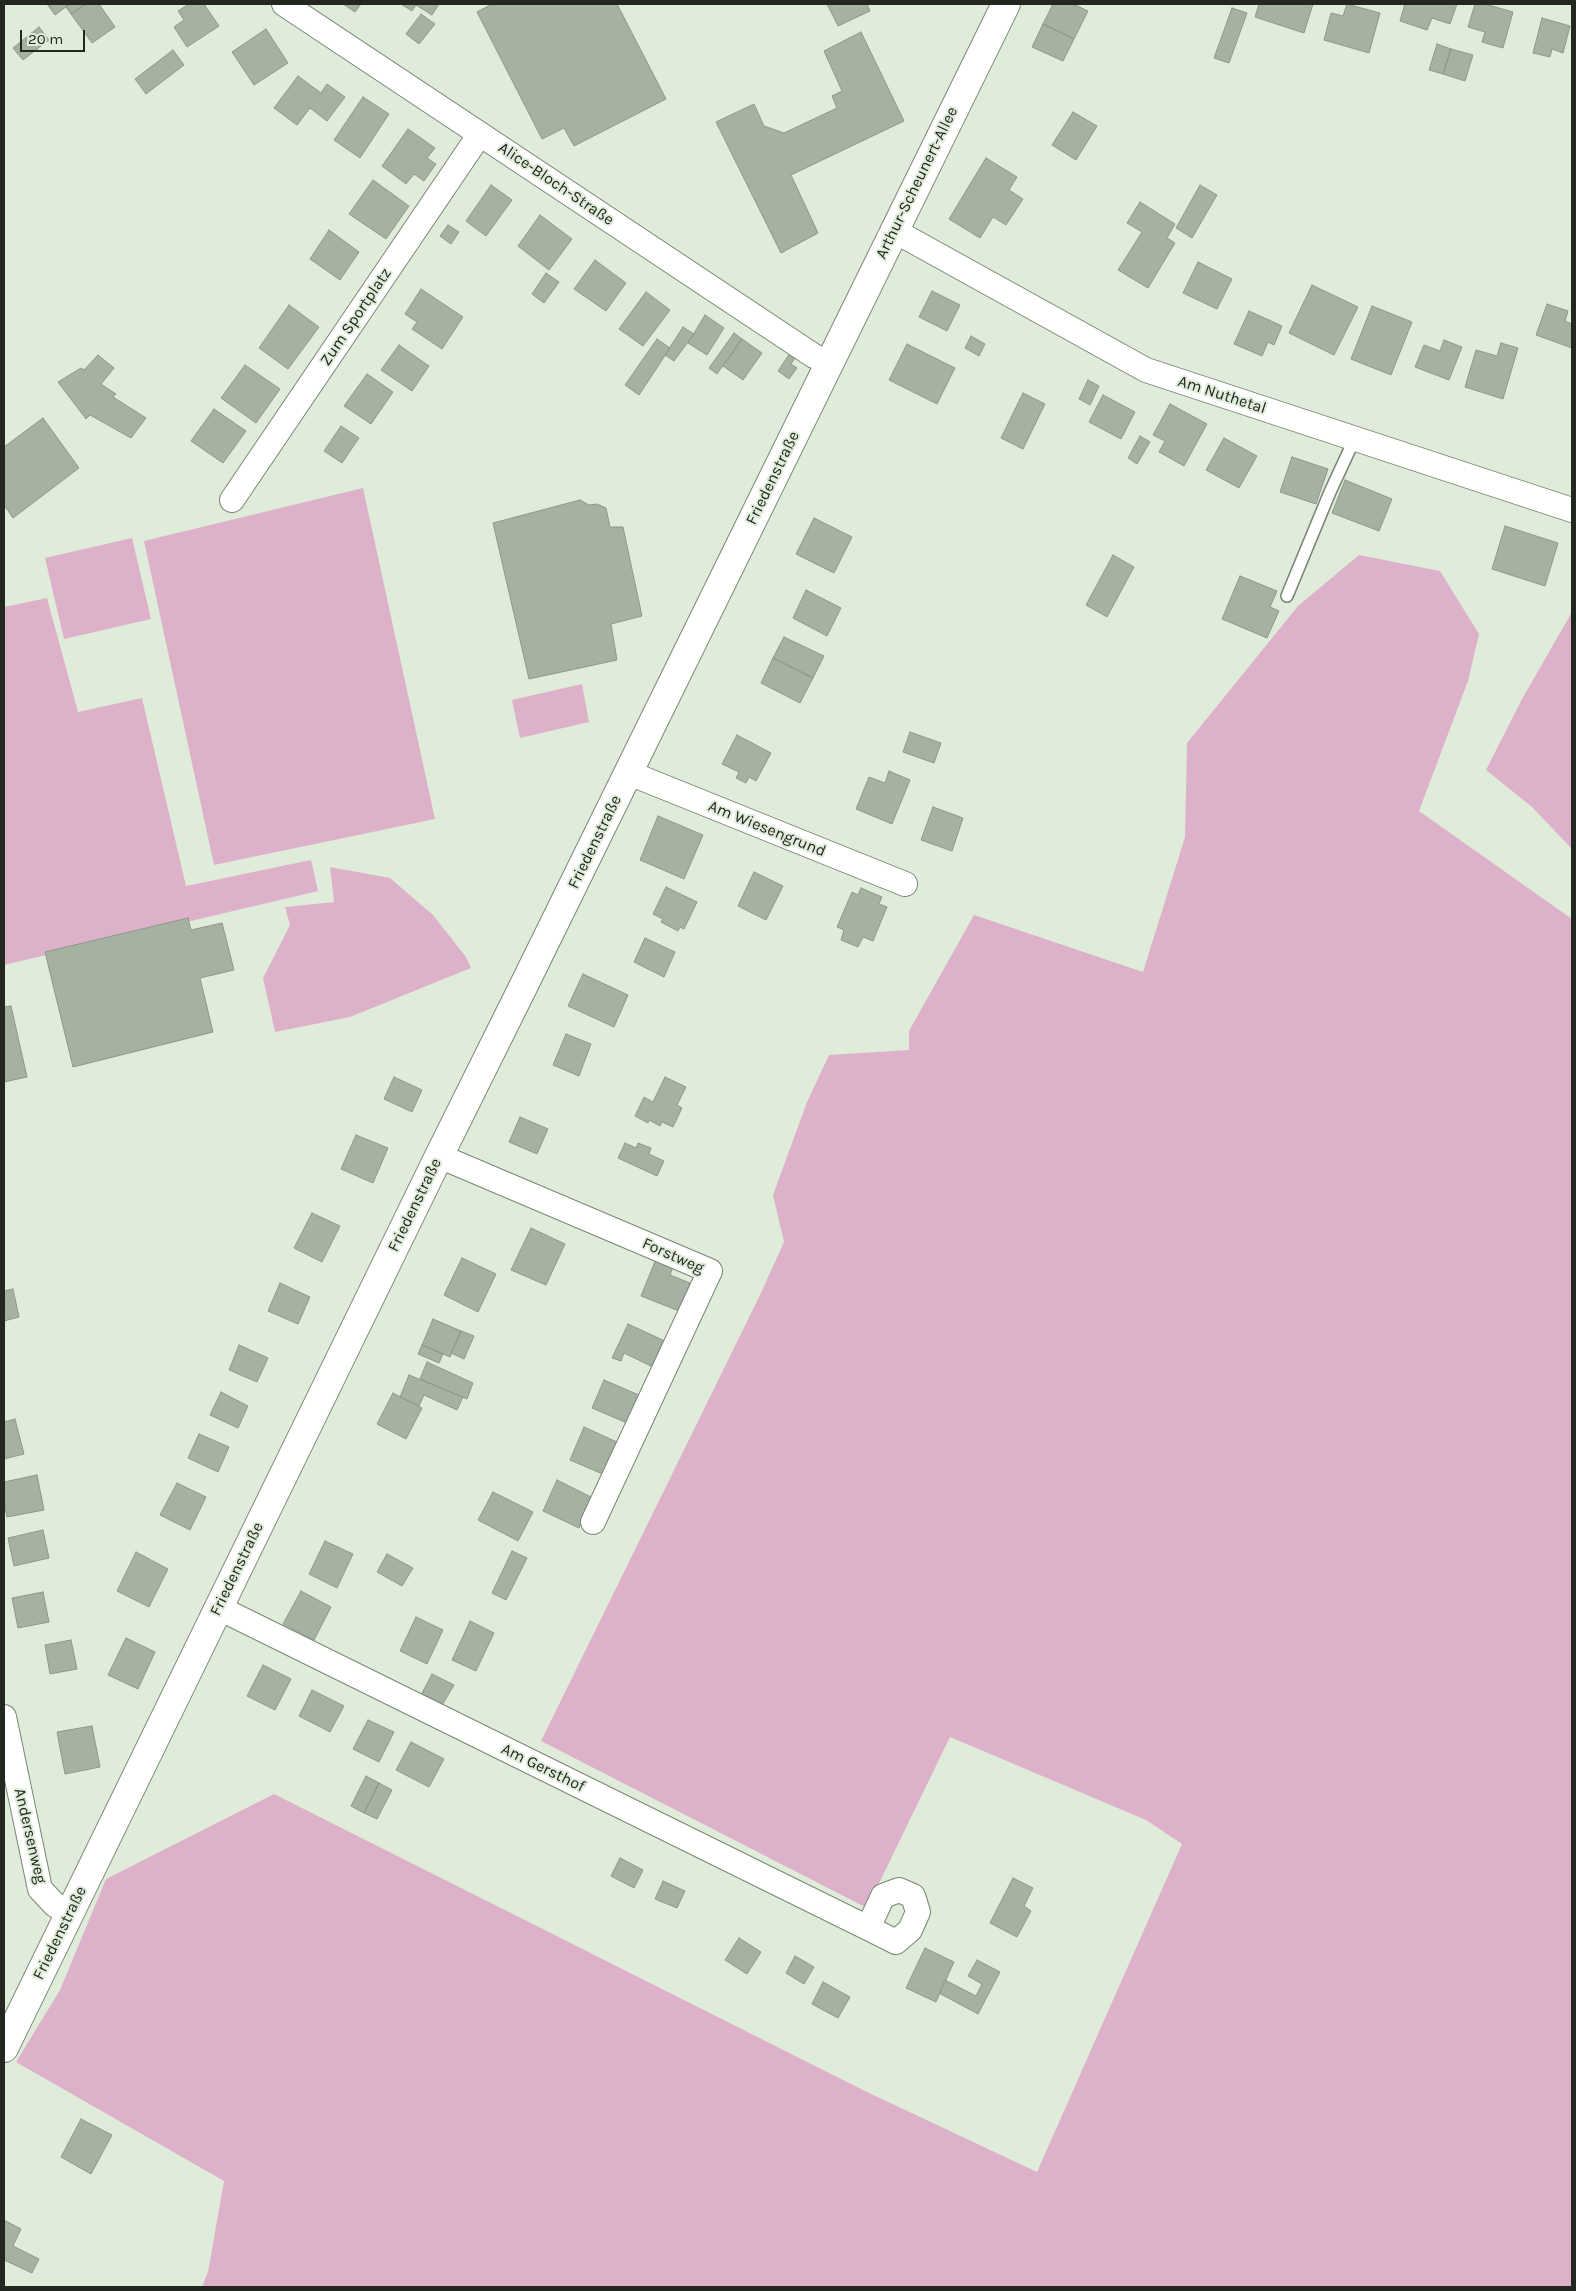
<!DOCTYPE html>
<html>
<head>
<meta charset="utf-8">
<style>
  body { margin:0 }
  #map { position:relative; width:1576px; height:2291px; overflow:hidden; background:#e0ecda; font-family:Karla,sans-serif }
  canvas { display:block }
  .frame { position:absolute; inset:0; border:5px solid #222720; pointer-events:none }
  .scale { position:absolute; left:20px; top:30px; width:65px; height:22px; box-sizing:border-box; border:2px solid #222720; border-top:0; padding-left:6px; font-size:15px; line-height:18px; white-space:nowrap; color:#222720; -webkit-text-stroke:4px #e0ecda; paint-order:stroke }
</style>
</head>
<body>
<div id="map">
<canvas width="1576" height="2291"></canvas>
<div class="frame"></div>
<div class="scale">20 m</div>
</div>
<script>
const ctx = document.querySelector('canvas').getContext('2d');
ctx.lineJoin = 'round';
function fill(path, color) {
  ctx.fillStyle = color;
  ctx.fill(path, 'evenodd');
}
function poly(rows) {
  const path = new Path2D();
  for (const r of rows) {
    path.moveTo(r[0], r[1]);
    for (let i = 2; i < r.length; i += 2) path.lineTo(r[i], r[i + 1]);
  }
  return path;
}
function trace(path, color, width, dash) {
  ctx.strokeStyle = color;
  ctx.lineWidth = width;
  ctx.lineCap = dash ? 'butt' : 'round';
  ctx.setLineDash(dash || []);
  ctx.stroke(path);
}
function drawText(font, color, halo, rows, align = 'center') {
  ctx.font = font + ' Karla,sans-serif';
  ctx.lineWidth = 4;
  ctx.setLineDash([]);
  ctx.textBaseline = 'middle';
  ctx.strokeStyle = halo;
  ctx.fillStyle = color;
  for (const [text, x, y, turn = 0] of rows) {
    ctx.save();
    ctx.translate(x, y);
    ctx.rotate((+turn || 0) * Math.PI / 180);
    ctx.textAlign = isNaN(turn) ? turn : align;
    if (halo) ctx.strokeText(text, 0, 0);
    ctx.fillText(text, 0, 0);
    ctx.restore();
  }
}
const green = poly([
  [363,488,435,819,214,865,144,541],
  [132,538,151,619,64,639,45,558],
  [1359,555,1440,571,1479,634,1468,681,1419,811,1572,919,1572,2287,202,2287,208,2272,224,2181,16,2062,60,1990,106,1879,274,1794,867,2092,1037,2172,1182,1844,1146,1820,950,1737,867,1908,541,1741,759,1297,784,1242,773,1195,807,1102,829,1055,909,1050,909,1031,974,915,1143,972,1185,837,1187,743,1298,606],
  [47,598,78,712,142,698,186,886,311,860,318,891,4,965,4,607],
  [1572,612,1572,849,1532,807,1486,770,1522,699],
  [582,684,589,722,520,738,512,700],
  [330,867,390,878,433,915,466,957,471,968,350,1017,275,1032,263,978,290,925,285,907,334,902]
]);
const building = poly([
  [47,4,70,4,55,15,47,4],
  [70,4,86,4,71,14,66,7,70,4],
  [86,4,99,4,115,27,92,43,71,14,86,4],
  [189,4,204,4,219,26,187,47,174,27,184,20,178,11,189,4],
  [343,4,361,4,355,12,343,4],
  [401,4,439,4,432,15,416,5,412,11,401,4],
  [492,4,617,4,666,99,574,146,564,128,542,139,477,12,492,4],
  [827,4,867,4,870,11,838,26,827,4],
  [1053,4,1073,4,1088,11,1074,39,1043,24,1053,4],
  [1259,4,1313,4,1304,33,1255,17,1259,4],
  [1347,4,1380,13,1369,53,1324,40,1331,13,1343,16,1347,4],
  [1405,4,1457,4,1450,24,1432,18,1427,30,1400,21,1405,4],
  [1475,4,1485,4,1513,12,1503,48,1482,42,1485,32,1468,27,1475,4],
  [1232,8,1247,13,1229,63,1214,58,1232,8],
  [421,14,435,24,419,44,406,34,421,14],
  [1542,18,1570,26,1563,53,1552,49,1550,57,1533,53,1542,18],
  [1043,24,1074,39,1063,61,1032,47,1043,24],
  [39,27,49,40,23,60,13,48,39,27],
  [266,29,288,63,254,85,232,52,266,29],
  [861,32,904,121,791,175,818,233,781,253,716,122,754,104,764,126,784,133,837,108,832,96,842,91,824,51,861,32],
  [1437,44,1451,49,1443,74,1429,70,1437,44],
  [1451,49,1473,55,1465,81,1443,74,1451,49],
  [173,50,184,65,146,94,135,79,173,50],
  [298,76,321,93,327,84,345,97,327,121,310,108,297,125,274,108,298,76],
  [363,97,389,114,360,158,334,140,363,97],
  [1073,112,1097,126,1076,160,1052,145,1073,112],
  [408,129,435,148,427,158,436,164,424,181,414,174,406,184,382,166,408,129],
  [986,158,1017,177,1009,190,1023,199,1006,225,993,217,980,238,949,219,986,158],
  [373,180,409,206,386,239,349,214,373,180],
  [491,185,512,200,486,236,466,221,491,185],
  [1200,185,1217,195,1192,238,1176,228,1200,185],
  [1140,202,1175,224,1167,238,1175,243,1148,288,1118,270,1142,232,1127,223,1140,202],
  [540,215,572,239,549,270,518,246,540,215],
  [448,225,459,232,451,244,440,236,448,225],
  [329,230,359,252,340,280,310,259,329,230],
  [595,260,626,283,606,311,574,289,595,260],
  [1198,262,1232,279,1217,309,1183,293,1198,262],
  [546,273,559,282,544,303,532,294,546,273],
  [1312,285,1358,307,1334,355,1289,333,1312,285],
  [421,289,463,317,442,349,412,329,417,322,405,314,421,289],
  [932,291,960,305,947,331,919,317,932,291],
  [646,292,670,310,643,346,619,329,646,292],
  [1547,304,1568,311,1565,321,1572,324,1572,348,1536,335,1547,304],
  [289,305,319,327,288,369,259,348,289,305],
  [1372,306,1412,322,1391,375,1351,359,1372,306],
  [1249,311,1282,326,1274,345,1268,342,1262,356,1234,344,1249,311],
  [705,315,724,328,707,355,688,343,705,315],
  [683,327,694,334,674,361,665,355,683,327],
  [734,333,742,339,717,374,709,368,734,333],
  [971,336,985,344,979,356,965,348,971,336],
  [657,339,670,348,639,395,625,385,657,339],
  [742,339,762,353,743,380,723,366,742,339],
  [1444,340,1462,347,1449,380,1415,367,1424,345,1440,351,1444,340],
  [1501,343,1518,348,1503,399,1465,387,1476,350,1497,356,1501,343],
  [907,344,955,368,937,404,889,380,907,344],
  [399,345,429,366,412,391,381,370,399,345],
  [790,353,795,358,791,364,797,368,789,379,778,371,790,353],
  [98,355,114,368,101,384,116,394,113,397,146,418,131,438,90,415,86,419,58,382,81,368,84,370,98,355],
  [245,365,280,389,256,423,221,398,245,365],
  [367,374,393,392,371,424,344,406,367,374],
  [1088,380,1099,386,1090,405,1079,399,1088,380],
  [1023,393,1045,404,1023,449,1001,438,1023,393],
  [1103,395,1135,412,1121,439,1089,422,1103,395],
  [1170,404,1207,424,1184,466,1159,452,1165,441,1153,435,1170,404],
  [214,409,246,431,223,463,191,441,214,409],
  [43,418,79,468,13,518,4,505,4,447,43,418],
  [341,426,359,438,342,463,324,451,341,426],
  [1140,436,1150,442,1137,464,1128,458,1140,436],
  [1224,438,1257,456,1239,488,1206,470,1224,438],
  [1292,457,1328,469,1316,504,1280,492,1292,457],
  [1345,480,1392,499,1379,531,1332,513,1345,480],
  [580,500,589,505,597,504,606,508,610,527,623,527,642,616,611,624,617,660,529,679,493,523,580,500],
  [814,518,852,537,834,573,796,554,814,518],
  [1505,526,1558,543,1545,586,1492,569,1505,526],
  [1113,555,1134,567,1107,617,1086,605,1113,555],
  [1240,576,1277,591,1270,607,1279,611,1267,638,1222,619,1240,576],
  [806,590,841,608,827,636,793,618,806,590],
  [784,637,824,656,813,678,773,658,784,637],
  [773,658,813,678,800,703,761,683,773,658],
  [910,732,941,743,934,763,903,752,910,732],
  [737,735,771,753,756,781,749,777,746,783,736,778,739,772,722,764,737,735],
  [889,771,910,780,892,824,856,809,869,777,885,783,889,771],
  [933,807,963,818,952,851,921,840,933,807],
  [658,816,703,835,684,879,640,860,658,816],
  [754,872,783,886,766,920,738,906,754,872],
  [666,887,697,902,684,929,680,927,678,931,661,922,663,919,653,914,666,887],
  [861,888,882,897,879,904,887,907,873,941,863,937,858,947,841,940,844,930,837,927,852,892,858,895,861,888],
  [188,918,191,930,222,923,234,970,200,978,213,1032,73,1067,45,952,188,918],
  [645,938,675,952,664,977,634,962,645,938],
  [583,974,628,995,614,1027,568,1006,583,974],
  [11,1006,27,1077,4,1082,4,1007,11,1006],
  [566,1034,591,1044,579,1076,553,1065,566,1034],
  [394,1077,422,1090,412,1112,384,1099,394,1077],
  [665,1077,686,1087,677,1105,682,1108,673,1127,662,1122,660,1126,649,1120,648,1123,635,1116,644,1097,653,1102,665,1077],
  [520,1117,548,1129,537,1154,509,1142,520,1117],
  [356,1135,388,1148,373,1183,341,1169,356,1135],
  [625,1143,636,1148,638,1143,651,1148,649,1154,664,1161,657,1176,618,1158,625,1143],
  [312,1213,340,1226,322,1262,294,1248,312,1213],
  [531,1228,565,1244,546,1285,511,1270,531,1228],
  [462,1258,496,1274,478,1312,444,1295,462,1258],
  [656,1259,673,1267,670,1275,690,1283,679,1311,641,1296,656,1259],
  [280,1283,310,1297,298,1324,268,1311,280,1283],
  [13,1289,19,1317,4,1321,4,1291,13,1289],
  [433,1319,461,1331,450,1357,422,1345,433,1319],
  [628,1324,665,1341,653,1367,624,1353,621,1361,612,1358,628,1324],
  [461,1331,474,1336,464,1359,451,1353,461,1331],
  [239,1345,268,1358,257,1382,229,1370,239,1345],
  [422,1345,443,1354,439,1363,418,1354,422,1345],
  [427,1362,473,1383,467,1399,420,1379,427,1362],
  [409,1375,463,1397,457,1410,424,1395,419,1406,400,1397,409,1375],
  [604,1380,639,1395,627,1423,592,1408,604,1380],
  [221,1392,248,1406,238,1428,210,1415,221,1392],
  [393,1393,422,1408,406,1439,377,1424,393,1393],
  [15,1419,24,1454,4,1459,4,1422,15,1419],
  [584,1427,619,1443,605,1475,570,1460,584,1427],
  [199,1434,229,1447,218,1472,188,1458,199,1434],
  [37,1475,44,1510,7,1517,4,1501,4,1482,37,1475],
  [557,1480,593,1498,579,1528,543,1511,557,1480],
  [177,1483,206,1497,190,1530,160,1515,177,1483],
  [493,1492,533,1512,518,1541,478,1520,493,1492],
  [43,1530,49,1558,14,1566,8,1538,43,1530],
  [325,1541,353,1554,337,1588,309,1574,325,1541],
  [512,1551,527,1558,506,1600,492,1593,512,1551],
  [136,1552,168,1569,149,1607,117,1591,136,1552],
  [387,1554,413,1568,402,1586,377,1572,387,1554],
  [301,1591,331,1607,314,1640,283,1624,301,1591],
  [43,1592,49,1622,18,1628,12,1598,43,1592],
  [416,1617,443,1630,427,1664,400,1651,416,1617],
  [470,1621,494,1633,476,1671,452,1660,470,1621],
  [126,1638,155,1652,138,1689,108,1675,126,1638],
  [71,1640,77,1669,50,1674,45,1645,71,1640],
  [263,1665,291,1679,275,1710,247,1696,263,1665],
  [432,1674,454,1685,441,1707,420,1697,432,1674],
  [312,1690,344,1706,330,1732,299,1716,312,1690],
  [368,1720,394,1732,379,1762,353,1749,368,1720],
  [92,1726,100,1767,65,1774,57,1732,92,1726],
  [411,1742,444,1759,429,1787,396,1770,411,1742],
  [366,1776,379,1783,364,1813,351,1806,366,1776],
  [379,1783,392,1790,377,1819,364,1813,379,1783],
  [620,1858,643,1870,634,1888,611,1876,620,1858],
  [1013,1878,1033,1888,1024,1906,1031,1911,1017,1937,990,1923,1013,1878],
  [663,1881,685,1891,677,1908,655,1899,663,1881],
  [739,1938,761,1952,747,1974,725,1960,739,1938],
  [925,1948,954,1962,936,2002,906,1988,925,1948],
  [795,1956,814,1967,804,1984,786,1973,795,1956],
  [977,1960,1000,1972,978,2014,939,1993,945,1980,976,1996,982,1984,968,1976,977,1960],
  [823,1982,850,1997,838,2018,812,2004,823,1982],
  [81,2119,112,2135,91,2174,61,2157,81,2119],
  [4,2220,21,2229,13,2246,39,2259,32,2273,4,2260,4,2220]
]);
const lane = poly([
  [1287,596,1330,492,1355,438]
]);
const street = poly([
  [284,4,814,356,829,363],
  [893,230,1146,370,1572,510],
  [232,500,480,134],
  [629,773,905,884],
  [439,1156,710,1271,593,1522],
  [219,1608,868,1928,896,1942,910,1930,918,1912,913,1896,899,1890,883,1896,868,1928],
  [4,1717,40,1889,55,1905,70,1911]
]);
const secondary = poly([
  [4,2048,439,1156,523,987,1006,4]
]);
const streetNames = [
  ["Arthur-Scheunert-Allee",917,183,-64],
  ["Alice-Bloch-Straße",556,184,34],
  ["Zum Sportplatz",356,317,-56],
  ["Am Nuthetal",1222,395,18],
  ["Friedenstraße",773,478,-64],
  ["Am Wiesengrund",767,829,22],
  ["Friedenstraße",595,842,-64],
  ["Friedenstraße",415,1205,-64],
  ["Forstweg",673,1256,24],
  ["Friedenstraße",237,1569,-64],
  ["Am Gersthof",543,1768,26],
  ["Andersenweg",30,1836,77],
  ["Friedenstraße",60,1933,-64]
];
fill(green, '#deb1cb');
fill(building, '#a6b2a1');
trace(building, '#8d9988', 1);
trace(lane, '#7a8575', 14);
trace(street, '#7a8575', 26);
trace(secondary, '#7a8575', 30);
trace(lane, '#fff', 11);
trace(street, '#fff', 24);
trace(secondary, '#fff', 28);
drawText('16px', '#222720', '#e0ecda', streetNames);
</script>
</body>
</html>
